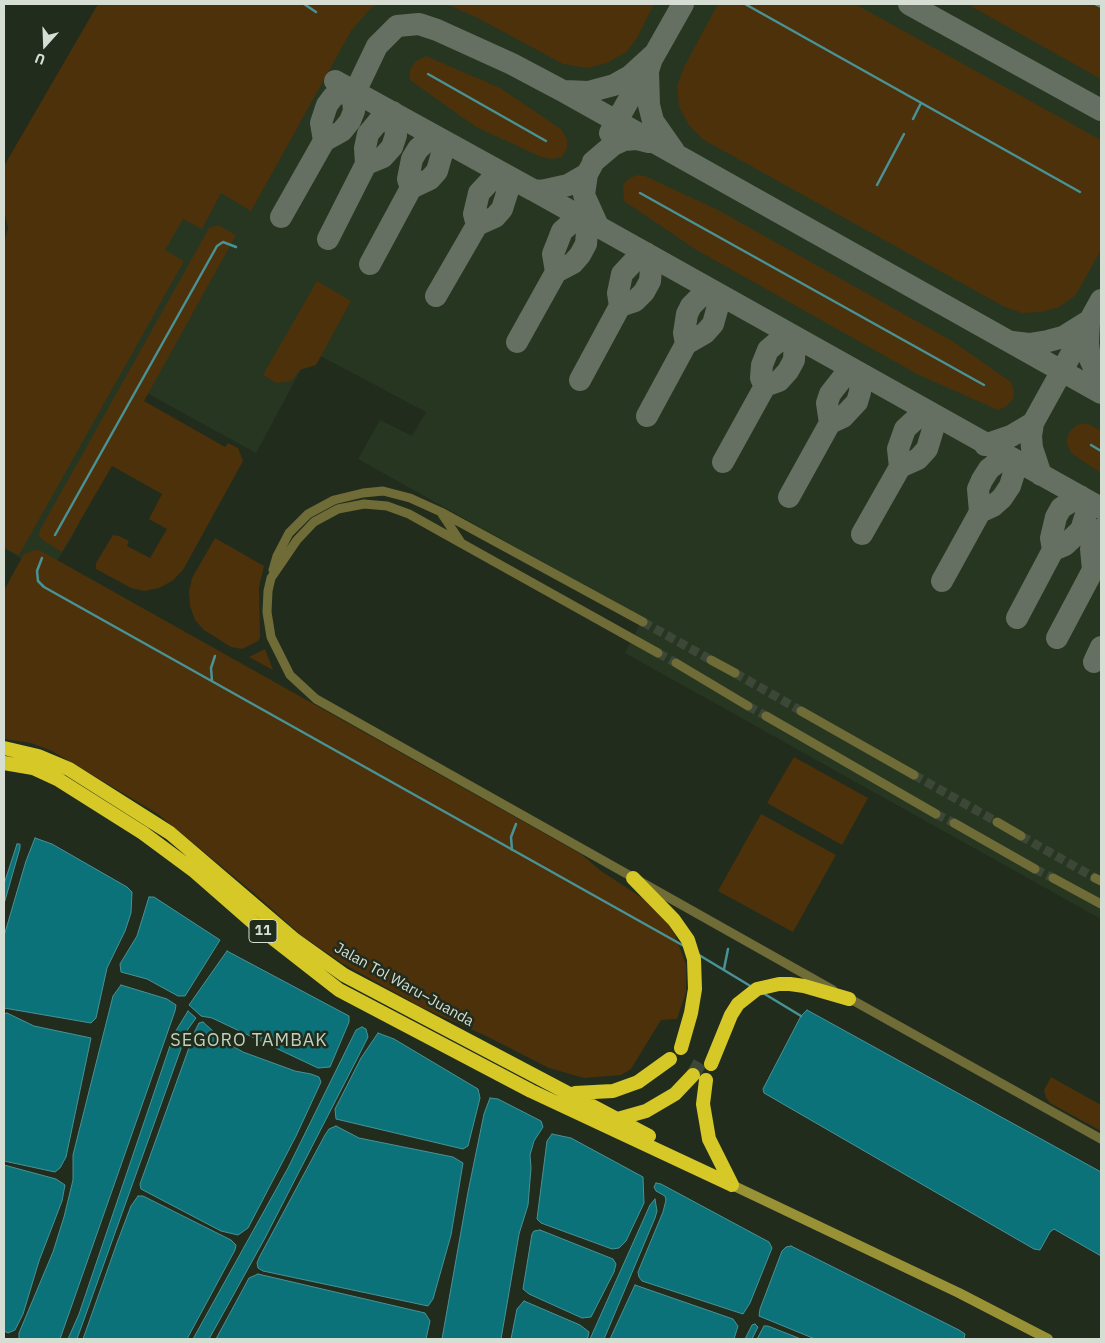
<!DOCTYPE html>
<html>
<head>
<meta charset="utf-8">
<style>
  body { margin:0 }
  #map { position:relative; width:1105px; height:1343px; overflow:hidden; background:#212c1d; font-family:"IBM Plex Sans",sans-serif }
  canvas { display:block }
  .frame { position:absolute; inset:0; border:5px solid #d6ded4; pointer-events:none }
  .north { position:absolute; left:20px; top:20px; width:50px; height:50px; -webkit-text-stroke:4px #212c1d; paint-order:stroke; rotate:200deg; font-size:14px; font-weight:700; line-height:20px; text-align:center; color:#d6ded4 }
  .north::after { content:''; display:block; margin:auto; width:18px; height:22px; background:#d6ded4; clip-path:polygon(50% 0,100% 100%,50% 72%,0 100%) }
</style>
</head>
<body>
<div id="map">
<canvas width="1105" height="1343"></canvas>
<div class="frame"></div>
<div class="north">U</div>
</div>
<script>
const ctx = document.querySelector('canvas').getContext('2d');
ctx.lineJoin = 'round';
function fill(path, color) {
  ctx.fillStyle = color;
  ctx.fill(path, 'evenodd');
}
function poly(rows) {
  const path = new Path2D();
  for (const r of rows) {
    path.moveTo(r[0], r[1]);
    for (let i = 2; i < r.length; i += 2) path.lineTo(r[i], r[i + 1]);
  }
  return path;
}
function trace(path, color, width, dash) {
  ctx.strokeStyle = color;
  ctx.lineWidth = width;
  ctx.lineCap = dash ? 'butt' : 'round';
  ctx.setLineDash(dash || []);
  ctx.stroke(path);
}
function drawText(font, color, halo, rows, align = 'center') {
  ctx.font = font + ' "IBM Plex Sans",sans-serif';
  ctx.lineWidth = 5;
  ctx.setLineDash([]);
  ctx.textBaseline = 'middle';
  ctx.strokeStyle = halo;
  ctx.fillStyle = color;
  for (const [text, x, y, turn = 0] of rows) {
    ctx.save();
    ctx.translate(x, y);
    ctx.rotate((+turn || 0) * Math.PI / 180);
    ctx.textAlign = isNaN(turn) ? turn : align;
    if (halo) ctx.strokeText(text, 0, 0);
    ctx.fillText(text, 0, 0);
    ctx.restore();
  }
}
const built = poly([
  [210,4,1101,4,1101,919,625,653,643,618,358,459,380,420,412,436,426,412,311,351,256,453,147,393,72,537,48,575,4,548,4,528]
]);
const green = poly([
  [98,4,378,4,370,9,351,31,251,211,221,193,202,229,183,219,165,250,184,261,19,555,4,548,4,241,8,229,4,209,4,166],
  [446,4,654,4,637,38,626,52,607,63,587,68,563,64,476,17],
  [718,4,855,4,1099,139,1101,141,1101,250,1075,296,1059,307,1041,312,1022,313,1003,306,704,140,689,125,679,106,677,86,684,67],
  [967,4,1101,4,1101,79],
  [426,56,500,88,561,129,567,139,567,148,562,157,552,159,541,157,476,127,410,80,410,70,416,61],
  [637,175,645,176,718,210,952,341,1011,382,1014,391,1013,399,1006,407,998,410,917,374,695,249,624,201,623,185,628,179],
  [215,226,220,226,236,235,144,401,225,447,228,443,238,448,243,461,183,570,172,581,159,588,144,591,131,588,96,569,96,563,113,535,119,536,129,541,127,546,150,558,167,529,149,519,162,494,112,466,62,552,44,541,39,536,40,530,209,228],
  [317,281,351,301,316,365,300,370,291,381,277,383,263,375],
  [1086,423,1101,430,1101,473,1071,453,1066,441,1070,431,1077,425],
  [215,538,264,566,259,587,260,638,258,641,242,649,231,647,204,630,195,620,190,606,189,591,192,578],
  [34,550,41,551,581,854,601,871,647,901,665,918,675,935,686,965,686,992,677,1019,661,1020,631,1069,621,1075,584,1078,549,1068,486,1036,421,1007,342,963,301,935,255,894,158,814,52,751,31,743,4,739,4,590,24,554],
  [265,649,273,670,249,657],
  [794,757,868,798,842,845,767,803],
  [761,814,836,855,793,932,718,891],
  [1051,1077,1101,1105,1101,1131,1050,1103,1046,1098,1044,1090]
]);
const water = poly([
  [35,838,52,844,127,887,132,892,131,913,125,931,107,968,96,1018,91,1023,4,1008,4,936,26,861,35,838],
  [17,844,20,844,20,848,4,904,4,884,17,844],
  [149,897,154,897,220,940,185,996,178,996,147,979,121,972,120,964,137,936,149,897],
  [227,951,349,1016,349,1022,330,1067,318,1068,212,1018,201,1016,189,1005,227,951],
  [121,985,167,999,176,1005,175,1011,60,1339,19,1339,19,1333,53,1252,64,1217,73,1180,73,1155,113,996,121,985],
  [807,1010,1101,1172,1101,1256,1054,1229,1050,1232,1040,1250,1034,1249,764,1093,763,1089,801,1016,807,1010],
  [188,1011,196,1018,188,1029,77,1339,68,1339,79,1314,174,1034,188,1011],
  [7,1013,34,1026,91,1038,66,1157,60,1168,55,1172,4,1161,4,1014,7,1013],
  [203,1022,224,1041,243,1052,295,1071,311,1074,319,1077,321,1082,296,1136,248,1228,238,1235,221,1231,141,1189,140,1184,195,1031,199,1023,203,1022],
  [362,1027,366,1029,368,1037,359,1055,265,1238,209,1339,193,1339,288,1168,356,1030,362,1027],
  [378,1033,394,1039,478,1089,480,1098,468,1146,463,1149,336,1119,335,1109,361,1058,378,1033],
  [490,1098,498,1099,541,1121,543,1127,534,1141,530,1155,531,1168,528,1205,519,1234,501,1339,442,1339,468,1192,484,1114,490,1098],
  [336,1126,359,1138,453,1157,463,1163,451,1235,433,1299,428,1306,263,1271,258,1268,257,1263,260,1256,325,1135,329,1129,336,1126],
  [552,1134,571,1138,643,1177,644,1203,626,1241,619,1248,612,1249,541,1223,537,1219,547,1141,552,1134],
  [4,1165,56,1179,65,1185,62,1201,39,1261,23,1314,15,1330,8,1333,4,1331,4,1165],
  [656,1183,661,1184,769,1242,772,1248,750,1303,743,1314,642,1281,639,1277,638,1272,663,1212,666,1200,665,1196,656,1191,654,1187,656,1183],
  [138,1196,143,1196,231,1240,236,1245,235,1250,187,1339,83,1339,117,1243,131,1206,138,1196],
  [655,1199,657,1211,655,1218,604,1339,590,1339,650,1205,655,1199],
  [540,1230,613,1259,616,1264,614,1272,591,1317,582,1318,529,1294,523,1289,532,1234,534,1231,540,1230],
  [791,1246,959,1330,965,1334,964,1339,815,1339,759,1316,760,1309,782,1251,786,1247,791,1246],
  [258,1274,425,1313,430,1321,426,1339,216,1339,249,1278,258,1274],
  [635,1285,733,1319,738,1326,734,1339,610,1339,635,1285],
  [524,1301,580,1325,589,1332,588,1337,586,1339,511,1339,517,1309,524,1301],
  [755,1324,758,1327,752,1339,745,1339,752,1325,755,1324],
  [764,1326,768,1326,801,1339,757,1339,764,1326]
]);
const stream = poly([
  [304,4,316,12],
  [745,4,1080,192],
  [1095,4,1101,7],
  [428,74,546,141],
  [913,119,921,103],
  [877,185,904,134],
  [640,193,984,385],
  [1091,445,1101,451],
  [55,535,217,246,223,242,236,247],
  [42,558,37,571,38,581,44,587,684,946],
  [212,681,211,668,215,656],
  [512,850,511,837,516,824],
  [699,955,752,987],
  [724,969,728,949],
  [763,993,801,1016]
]);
const taxiway = poly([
  [909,4,1101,110],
  [335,81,533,190,541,191,568,185,587,174],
  [565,91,588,92,614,85,630,76,653,55,648,71,649,105,653,121,674,151],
  [355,92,377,46,397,26,419,24,437,30,512,64,561,90,1101,393],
  [610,133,683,4],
  [324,141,342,131,350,121,354,111,352,90],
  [593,162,613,145,624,140,637,139,649,142],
  [592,165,587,174,584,195,598,226],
  [533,190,1101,508],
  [281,217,324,141,321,123,327,105,333,97,347,88],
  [328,239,366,164,365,148,368,134,383,116,393,112,396,135,392,147,383,157,366,164],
  [370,264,411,188,408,179,412,159,418,149,429,139,437,137,443,144,443,150,437,171,430,179,411,188],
  [556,272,573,263,580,255,586,244,588,220],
  [436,296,477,225,495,217,502,209,509,187,506,176,493,178,479,193,474,214,477,225],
  [620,306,635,301,644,292,650,281,652,257],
  [1089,322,1088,343,1090,359,1101,383],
  [517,342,556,272,553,254,562,231,570,224,583,218],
  [1012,342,1029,344,1048,341,1063,337,1087,322],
  [686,344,684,333,687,314,691,306,708,289],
  [580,380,620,306,618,293,622,274,637,258,646,253],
  [765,386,761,378,762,365,768,350,787,334],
  [647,416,686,344,705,333,713,324,718,306,718,294],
  [830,423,827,403,830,394,844,376,854,371],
  [985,445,1011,436,1033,423],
  [723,462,765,386,779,381,788,371,794,360,795,338],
  [900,467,918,459,927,449,934,426,932,415],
  [1041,475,1032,448,1031,436,1033,423,1101,300],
  [789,497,830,423,843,417,857,402,860,392,861,375],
  [980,512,978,489,982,480,989,469,1006,456],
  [862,534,900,467,898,449,905,429,919,416,927,412],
  [1053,550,1065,545,1081,530,1087,511,1086,500],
  [1093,570,1091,549,1101,529],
  [942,581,980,512,993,506,1002,498,1010,486,1014,473,1012,459],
  [1017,618,1053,550,1051,538,1056,517,1061,508,1080,496],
  [1057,638,1093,570,1101,566],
  [1094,662,1101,647]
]);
const tertiaryTunnel = poly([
  [643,622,711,660],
  [658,653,676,663],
  [735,673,801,711],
  [748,706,766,716],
  [914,775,997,822],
  [936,814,954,823],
  [1021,836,1095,878],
  [1035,869,1053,878]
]);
const motorwayTunnel = poly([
  [693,1075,701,1061]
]);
const tertiary = poly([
  [442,514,460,541],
  [273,570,277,556,289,533,308,514,334,500,363,493,383,491,410,498,441,512,643,622],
  [658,653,409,514,387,506,364,504,338,509,314,522,297,540,271,578,268,591,267,612,271,637,290,675,316,699,833,990],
  [711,660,735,673],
  [676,663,748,706],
  [801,711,914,775],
  [766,716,936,814],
  [997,822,1021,836],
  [954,823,1035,869],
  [1053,878,1101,904],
  [1095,878,1101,881],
  [845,996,1101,1139]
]);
const secondary = poly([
  [732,1185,959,1293,1048,1339]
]);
const motorway = poly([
  [4,748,38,756,69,769,170,833,295,940,344,975,649,1136],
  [4,763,33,768,59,780,143,833,193,870,257,926,339,990,531,1091,732,1185],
  [633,878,674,920,688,940,694,959,695,989,691,1013,681,1048],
  [711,1064,731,1015,738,1004,757,989,779,984,790,984,804,986,849,999],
  [706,1080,703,1104,709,1139,732,1185],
  [575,1093,613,1091,638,1082,670,1059],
  [614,1120,646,1111,675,1094,693,1075]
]);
const shields = [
  [263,931,28]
];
const shieldNames = [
  ["11",263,931]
];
const streetNames = [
  ["Jalan Tol Waru–Juanda",404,985,29]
];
const quarterNames = [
  ["SEGORO TAMBAK",249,1041]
];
fill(built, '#273621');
fill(green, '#4c310b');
fill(water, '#0c727a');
trace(water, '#499295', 1);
trace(stream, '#499295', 2.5);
trace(taxiway, '#667062', 22);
trace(tertiaryTunnel, '#3c4738', 9, [9, 4.5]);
trace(motorwayTunnel, '#3c4738', 14, [14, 7]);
trace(tertiary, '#706c37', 9);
trace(secondary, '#999136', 10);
trace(motorway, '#d5c827', 14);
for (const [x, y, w] of shields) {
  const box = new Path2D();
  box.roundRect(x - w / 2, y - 11.5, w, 23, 4);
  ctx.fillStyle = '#212c1d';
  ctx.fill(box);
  trace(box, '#d6ded4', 1);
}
drawText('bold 14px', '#d6ded4', null, shieldNames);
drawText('15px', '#d6ded4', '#212c1d', streetNames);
ctx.letterSpacing = '1px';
drawText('18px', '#c2d1bd', '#212c1d', quarterNames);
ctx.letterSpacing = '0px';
</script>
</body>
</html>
